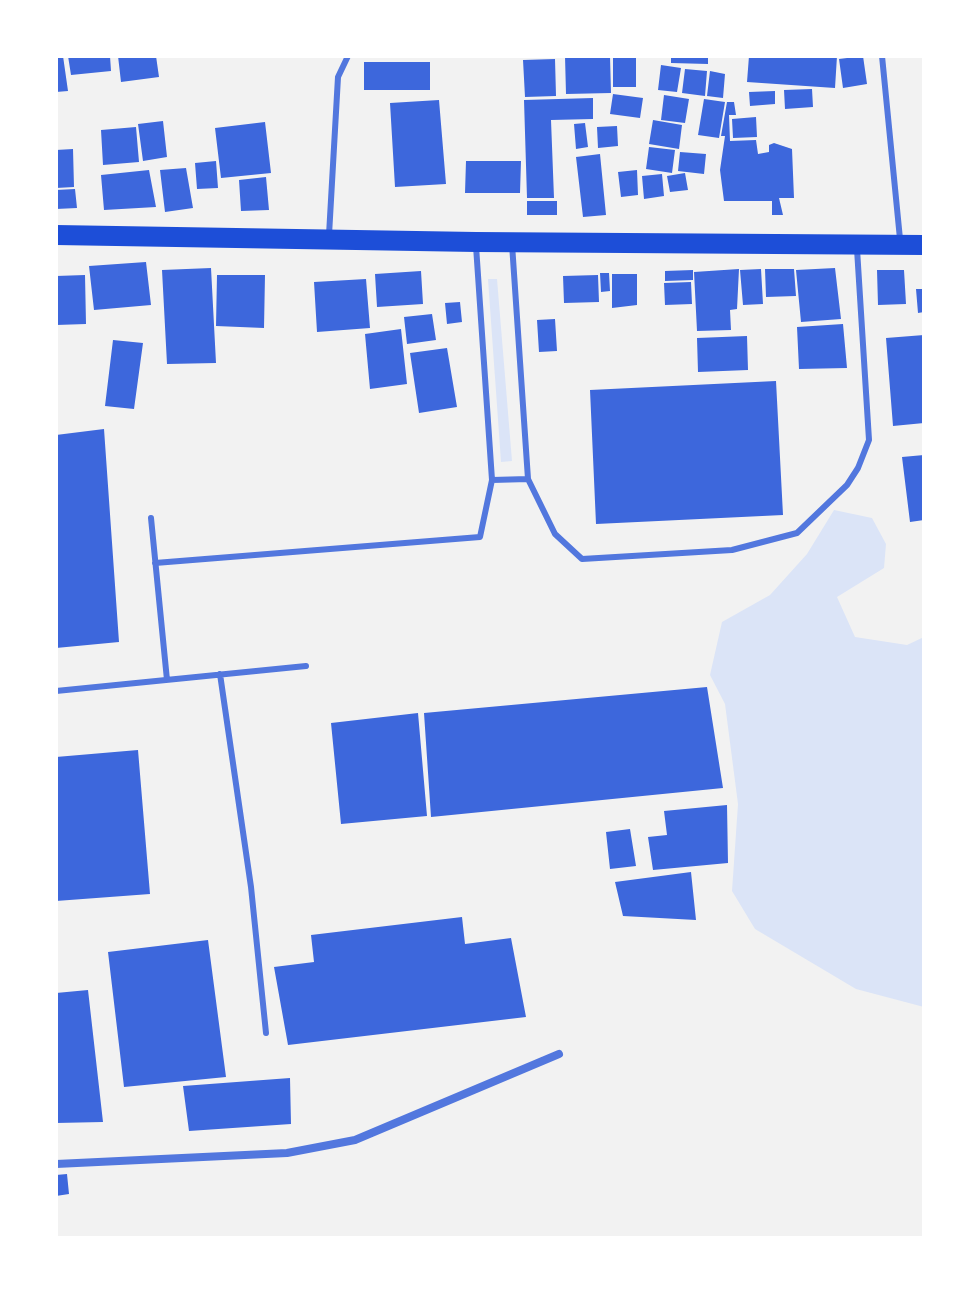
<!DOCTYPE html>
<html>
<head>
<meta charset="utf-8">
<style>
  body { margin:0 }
  #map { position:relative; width:980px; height:1294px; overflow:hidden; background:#f2f2f2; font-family:"Titillium Web",sans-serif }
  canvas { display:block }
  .frame { position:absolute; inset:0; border:58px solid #fff; pointer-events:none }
</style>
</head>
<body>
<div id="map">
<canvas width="980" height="1294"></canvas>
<div class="frame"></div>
</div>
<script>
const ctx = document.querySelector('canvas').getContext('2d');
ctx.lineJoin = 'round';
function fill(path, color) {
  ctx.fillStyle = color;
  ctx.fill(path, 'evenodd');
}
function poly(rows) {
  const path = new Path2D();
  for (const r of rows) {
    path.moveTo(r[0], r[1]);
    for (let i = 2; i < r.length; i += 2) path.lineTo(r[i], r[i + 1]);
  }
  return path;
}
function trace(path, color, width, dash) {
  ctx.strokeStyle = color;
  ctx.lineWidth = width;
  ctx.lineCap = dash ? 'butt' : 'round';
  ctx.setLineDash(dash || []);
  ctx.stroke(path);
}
const green = poly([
  [488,279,497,279,512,461,501,462],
  [834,510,872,518,886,544,884,568,837,597,855,637,907,645,924,637,924,1007,856,989,755,929,732,891,738,804,725,704,710,675,722,622,770,595,807,554]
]);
const building = poly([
  [56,56,63,56,68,91,56,92],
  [68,56,110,56,111,71,71,75],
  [118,56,156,56,159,77,121,82],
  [565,56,610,56,611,93,566,94],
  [613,56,636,56,636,87,613,87],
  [671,56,708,56,708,64,671,63],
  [749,56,837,56,835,88,747,82],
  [863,56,867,84,843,88,839,59],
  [555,59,556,96,525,97,523,60],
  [364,62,430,62,430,90,364,90],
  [661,65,681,68,677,92,658,90],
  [685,69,707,71,705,96,682,93],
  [710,71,725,74,723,98,707,96],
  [812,89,813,107,785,109,784,90],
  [775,91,775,104,750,106,749,92],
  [613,94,643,98,640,118,610,114],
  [664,95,689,99,685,123,661,120],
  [593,98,593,119,551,120,554,198,527,198,524,100],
  [704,99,725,102,719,138,698,135],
  [439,100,446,184,395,187,390,103],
  [727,102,734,102,736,115,729,115,730,141,756,140,758,154,769,152,769,145,774,143,792,149,794,198,779,198,783,215,772,215,772,201,724,201,720,170,725,136,721,136],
  [756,117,757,137,733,138,732,119],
  [653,120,682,125,679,149,649,144],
  [163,121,167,157,143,161,138,124],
  [265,122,271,173,221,178,215,128],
  [585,123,588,147,576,149,574,124],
  [617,126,618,146,598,148,597,127],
  [136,127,139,162,103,165,101,130],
  [649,147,675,150,672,173,646,169],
  [73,149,74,187,56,188,56,150],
  [680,152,706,154,704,174,678,171],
  [600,154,606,215,583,217,576,157],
  [216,161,218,188,197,189,195,163],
  [466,161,521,161,520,193,465,193],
  [186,168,193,208,165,212,160,170],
  [149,170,156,207,104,210,101,175],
  [637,170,638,195,621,197,618,172],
  [685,173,688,190,670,192,667,176],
  [662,174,664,196,644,199,642,176],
  [266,177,269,210,241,211,239,180],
  [75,189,77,208,56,209,56,190],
  [527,201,557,201,557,215,527,215],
  [146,262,151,305,94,310,89,266],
  [211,268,216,363,167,364,162,270],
  [835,268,841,319,801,322,796,270],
  [739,269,737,309,730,310,731,330,697,331,694,272],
  [761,269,763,304,743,305,740,270],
  [765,269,794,269,796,296,766,297],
  [693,270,693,280,665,281,665,271],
  [877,270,904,270,906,304,878,305],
  [421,271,423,304,377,307,375,274],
  [600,273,609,273,610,291,601,292],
  [612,274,637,274,637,305,612,308],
  [85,275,86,324,56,325,56,276],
  [217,275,265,275,264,328,216,326],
  [598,275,599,302,564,303,563,276],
  [366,279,370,328,317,332,314,282],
  [691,282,692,304,665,305,664,283],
  [916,289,924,289,924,312,918,313],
  [460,302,462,322,447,324,445,303],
  [432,314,436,340,407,344,404,317],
  [555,319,557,351,539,352,537,320],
  [843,324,847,368,799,369,797,327],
  [401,329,407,384,370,389,365,334],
  [924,335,924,423,893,426,886,338],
  [747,336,748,370,698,372,697,338],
  [113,340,143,343,134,409,105,406],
  [447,348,457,407,419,413,410,353],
  [776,381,783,515,596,524,590,390],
  [104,429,119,642,56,648,56,435],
  [924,455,924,520,910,522,902,457],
  [707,687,723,788,431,817,424,713],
  [418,713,427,816,341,824,331,723],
  [138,750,150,894,56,901,56,757],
  [727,805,728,863,653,870,648,837,667,835,664,811],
  [630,829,636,866,610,869,606,832],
  [691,872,696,920,623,916,615,882],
  [462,917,465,944,511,938,526,1017,288,1045,274,967,314,962,311,935],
  [208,940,226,1077,124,1087,108,952],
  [88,990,103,1122,56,1123,56,993],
  [290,1078,291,1124,189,1131,183,1086],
  [67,1174,69,1194,56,1196,56,1175]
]);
const service = poly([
  [882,56,900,239],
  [329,235,338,77,348,56],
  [512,244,528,479,555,534,582,559,732,550,797,533,847,485,858,468,869,440,857,249],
  [492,480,528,479],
  [151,518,167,680],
  [155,563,480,537,492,480,476,246],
  [220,674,251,887,266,1033],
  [56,691,306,666]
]);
const minor = poly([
  [56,1164,287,1153,355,1140,559,1054]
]);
const primary = poly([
  [56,235,476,242,924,245]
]);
fill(green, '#dbe4f7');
fill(building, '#3d67dc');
trace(service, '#5277de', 6);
trace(minor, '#5277de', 8);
trace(primary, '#1d4ed8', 20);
</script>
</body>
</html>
